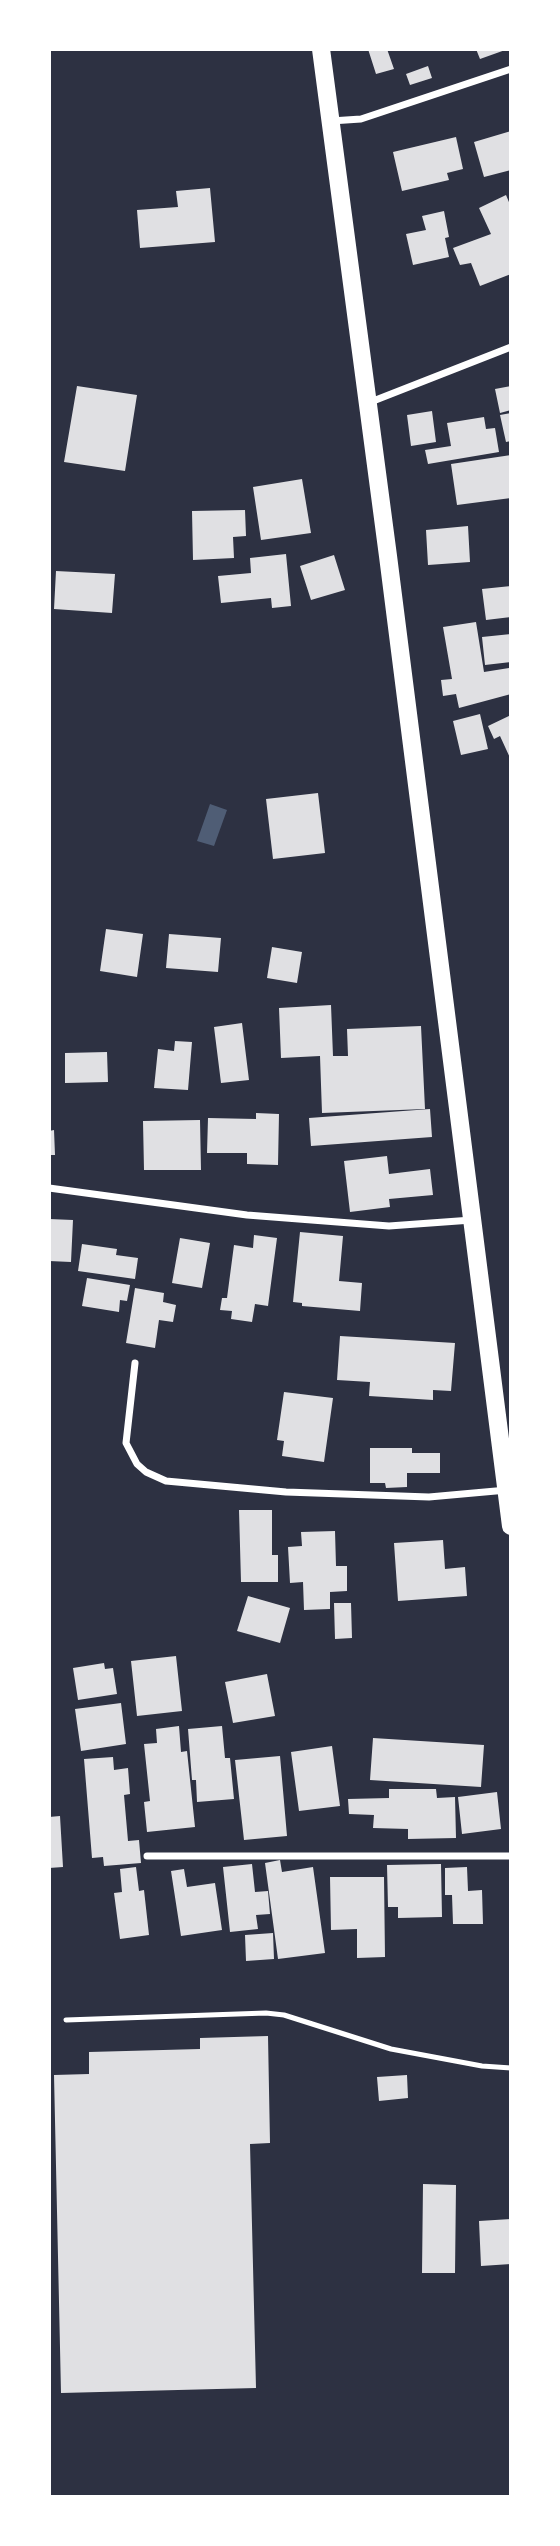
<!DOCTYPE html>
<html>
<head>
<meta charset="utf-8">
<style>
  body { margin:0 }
  #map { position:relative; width:560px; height:2546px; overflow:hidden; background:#2d3142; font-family:Figtree,sans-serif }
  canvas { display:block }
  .frame { position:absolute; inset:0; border:51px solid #fff; pointer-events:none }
</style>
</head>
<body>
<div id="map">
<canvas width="560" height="2546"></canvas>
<div class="frame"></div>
</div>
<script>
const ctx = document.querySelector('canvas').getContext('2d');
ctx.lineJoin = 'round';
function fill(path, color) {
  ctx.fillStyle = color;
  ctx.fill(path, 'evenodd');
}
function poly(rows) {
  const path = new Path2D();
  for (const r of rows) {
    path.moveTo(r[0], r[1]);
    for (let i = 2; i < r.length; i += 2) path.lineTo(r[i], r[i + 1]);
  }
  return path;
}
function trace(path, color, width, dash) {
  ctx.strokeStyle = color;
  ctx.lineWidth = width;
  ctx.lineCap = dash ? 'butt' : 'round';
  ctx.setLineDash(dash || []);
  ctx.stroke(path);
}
const water = poly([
  [210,804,227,810,214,846,197,841]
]);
const building = poly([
  [368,49,387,49,394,69,376,74],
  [476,49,508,49,480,59],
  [428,66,432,78,410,85,406,74],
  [511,131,511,170,484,177,474,142],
  [456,137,463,169,447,173,449,180,402,191,393,152],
  [210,188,215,242,140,248,137,210,178,207,176,191],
  [506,195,511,207,511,274,480,286,471,263,460,265,453,248,491,234,479,208],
  [444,211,449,237,445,238,449,257,413,265,406,234,426,230,422,216],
  [77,386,137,395,125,471,64,462],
  [511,386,511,410,500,413,495,389],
  [432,411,436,442,411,446,407,415],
  [511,413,511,441,506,442,500,415],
  [484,417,486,429,495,428,499,452,428,464,425,450,451,446,447,423],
  [511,455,511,498,457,505,451,464],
  [302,479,311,533,261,540,253,487],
  [245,510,246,536,233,537,234,558,193,560,192,511],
  [468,526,470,562,428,565,426,530],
  [286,554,291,606,272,608,271,598,221,603,218,576,251,573,250,558],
  [334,555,345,590,311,600,300,566],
  [56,571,115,574,112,613,54,609],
  [511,586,511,617,486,620,482,589],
  [476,622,484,672,509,668,511,694,459,708,456,694,443,696,441,680,452,679,443,627],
  [511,634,511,662,485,665,482,637],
  [480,714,488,749,461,755,453,721],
  [511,715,511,760,500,736,494,739,488,726],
  [318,793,325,853,273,859,266,799],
  [106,929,143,934,137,977,100,971],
  [169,934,221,938,218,972,166,968],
  [272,947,302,952,297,983,267,978],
  [331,1005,333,1056,348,1056,347,1029,421,1026,425,1109,322,1113,320,1056,281,1058,279,1008],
  [242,1023,249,1080,221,1083,214,1027],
  [175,1041,192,1042,188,1090,154,1088,158,1049,174,1051],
  [107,1052,108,1082,65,1083,65,1053],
  [430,1109,432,1137,311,1146,309,1118],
  [256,1113,279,1114,278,1165,247,1164,247,1153,207,1153,208,1118,256,1119],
  [200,1120,201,1170,144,1170,143,1121],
  [54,1130,55,1155,49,1155,49,1131],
  [387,1156,389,1174,430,1169,433,1195,389,1199,390,1207,350,1212,344,1161],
  [49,1219,73,1220,71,1262,49,1261],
  [300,1232,343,1236,339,1281,362,1283,360,1311,302,1306,302,1303,293,1302],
  [254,1235,277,1238,268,1306,255,1304,252,1322,231,1319,232,1311,220,1310,222,1298,227,1298,234,1245,253,1248],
  [180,1238,210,1243,202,1288,172,1283],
  [82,1244,117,1249,116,1255,138,1258,135,1279,78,1271],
  [87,1278,130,1285,127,1301,120,1300,119,1312,82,1306],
  [135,1288,164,1293,163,1302,176,1305,173,1322,159,1320,155,1348,126,1343],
  [340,1336,455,1343,451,1391,433,1390,433,1400,369,1396,370,1382,337,1380],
  [284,1392,333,1398,324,1462,282,1456,284,1441,277,1440],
  [370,1448,412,1448,412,1453,440,1453,440,1473,407,1473,407,1487,386,1488,385,1483,370,1483],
  [239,1510,272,1510,272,1555,278,1555,278,1582,241,1582],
  [335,1531,336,1566,347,1566,347,1591,330,1592,330,1609,304,1610,303,1582,290,1583,288,1547,302,1546,301,1532],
  [443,1540,445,1569,465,1567,467,1596,398,1601,394,1543],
  [248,1596,290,1608,280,1643,237,1631],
  [334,1603,351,1603,352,1638,335,1639],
  [176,1656,182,1711,137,1716,131,1661],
  [104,1663,105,1669,113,1668,117,1694,78,1700,73,1668],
  [267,1674,275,1716,233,1723,225,1682],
  [121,1703,126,1744,81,1751,75,1709],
  [179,1726,181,1752,187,1751,195,1827,147,1832,144,1802,150,1801,144,1744,157,1743,156,1729],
  [222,1726,225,1758,230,1758,234,1799,197,1802,196,1780,192,1780,188,1729],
  [373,1738,484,1745,481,1787,370,1780],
  [332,1746,340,1806,299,1811,291,1752],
  [280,1756,287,1836,244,1840,235,1760],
  [113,1757,114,1770,128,1768,130,1794,124,1795,128,1841,139,1840,141,1863,104,1866,103,1857,92,1858,84,1759],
  [389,1789,436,1789,437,1798,455,1797,456,1838,408,1839,408,1829,373,1828,374,1815,349,1814,348,1799,389,1798],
  [497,1792,501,1829,462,1834,458,1797],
  [60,1816,63,1867,49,1868,49,1817],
  [280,1860,282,1872,313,1867,325,1953,278,1959,265,1863],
  [252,1864,255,1892,268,1891,270,1914,256,1915,258,1929,230,1932,223,1867],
  [441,1864,442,1917,398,1918,398,1907,388,1907,387,1865],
  [136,1867,139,1891,144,1890,149,1935,120,1939,114,1893,122,1892,120,1869],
  [467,1867,468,1891,482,1890,483,1924,453,1924,452,1895,445,1895,445,1868],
  [184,1869,187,1887,215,1883,222,1930,181,1936,171,1871],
  [330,1877,384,1877,385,1957,357,1958,357,1929,331,1930],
  [273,1933,274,1959,246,1961,245,1935],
  [268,2036,270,2143,250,2144,256,2388,61,2393,54,2075,89,2074,89,2052,200,2049,200,2038],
  [407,2075,408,2098,379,2101,377,2077],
  [423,2184,456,2185,455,2273,422,2273],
  [511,2219,511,2264,481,2266,479,2221]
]);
const service = poly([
  [66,2020,266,2013,284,2015,391,2049,482,2066,511,2068]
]);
const minor = poly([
  [331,121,361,119,511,69],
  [368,403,511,347],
  [49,1188,247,1215,389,1226,472,1220],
  [135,1363,126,1443,137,1464,146,1472,166,1481,286,1492,429,1497,507,1490],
  [147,1856,511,1856]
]);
const primary = poly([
  [321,49,388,556,511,1526]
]);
fill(water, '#4f5d75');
fill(building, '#e0e0e3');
trace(service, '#fff', 5);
trace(minor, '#fff', 7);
trace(primary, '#fff', 18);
</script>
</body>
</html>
